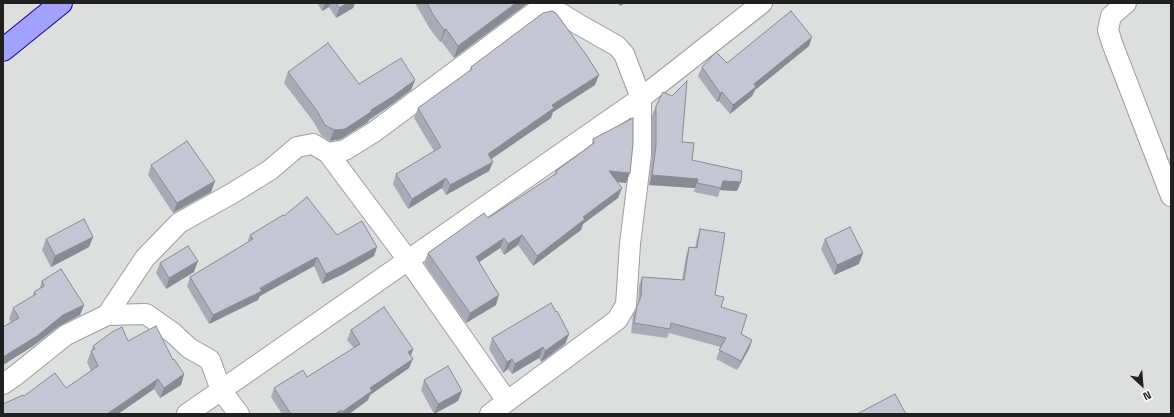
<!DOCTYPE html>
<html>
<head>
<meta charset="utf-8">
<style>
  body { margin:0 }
  #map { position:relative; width:1174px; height:417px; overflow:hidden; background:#e8e7f1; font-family:"Space Grotesk",sans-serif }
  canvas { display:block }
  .frame { position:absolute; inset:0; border:4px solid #202020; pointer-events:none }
  .north { position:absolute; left:1122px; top:365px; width:40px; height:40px; -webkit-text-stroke:3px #fff; paint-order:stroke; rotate:154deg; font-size:11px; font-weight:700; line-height:16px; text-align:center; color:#202020 }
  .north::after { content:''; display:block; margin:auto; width:14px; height:18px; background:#202020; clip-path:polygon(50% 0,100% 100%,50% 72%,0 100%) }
</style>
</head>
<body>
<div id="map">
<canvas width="1174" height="417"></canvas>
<div class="frame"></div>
<div class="north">N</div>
</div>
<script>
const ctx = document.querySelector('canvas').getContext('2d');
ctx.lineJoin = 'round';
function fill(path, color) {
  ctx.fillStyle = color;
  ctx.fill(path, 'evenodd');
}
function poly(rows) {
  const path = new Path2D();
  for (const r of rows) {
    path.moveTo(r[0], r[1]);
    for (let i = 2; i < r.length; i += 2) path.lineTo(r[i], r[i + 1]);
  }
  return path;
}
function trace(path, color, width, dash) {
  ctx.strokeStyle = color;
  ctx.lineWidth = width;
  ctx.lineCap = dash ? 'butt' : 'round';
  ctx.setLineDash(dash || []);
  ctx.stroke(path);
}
const residential = poly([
  [3,3,1171,3,1171,414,3,414]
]);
const street = poly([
  [1126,3,1111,16,1108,30,1112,43,1171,196],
  [328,153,345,150,374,132,535,12,550,9,562,14,578,24,617,46,624,54,641,98,641,155,630,244,626,305,617,320,490,414],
  [107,315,145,258,179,223,231,194,270,170,297,147,313,144,328,153,408,260,507,401],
  [3,384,16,375,66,335,107,315,146,314,173,333,189,348,210,360,221,390,239,414],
  [187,414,641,98,762,3]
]);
const primary = poly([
  [3,50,61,3]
]);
const wall = poly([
  [317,3,355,3,353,8,336,18,329,7,322,11],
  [415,3,528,3,454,58,441,41,440,42,430,29],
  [617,3,625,3,620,6],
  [809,46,755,90,752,96,730,114,719,101,717,102,698,76,702,67,727,63],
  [471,67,595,85,553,112,551,118,491,159,493,162,489,171,446,195,442,188,408,209,393,184,396,174,434,151,414,118,418,108,469,72],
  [288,72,359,84,415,80,411,90,388,107,369,120,368,122,341,139,330,141,321,135,313,121,284,83],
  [656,106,682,142,692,160,737,191,720,190,718,197,694,192,695,188,649,185,652,155,652,115],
  [593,139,626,183,618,182,622,188,618,198,583,224,581,230,533,266,518,245,504,255,500,248,479,262,496,305,466,323,424,263,428,253,488,218,554,175,556,171,592,144],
  [151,165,215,181,211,192,173,213,148,175],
  [284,216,337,235,374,256,343,274,322,284,314,266,260,296,258,300,209,324,187,286,190,277,247,243,250,235],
  [700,229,715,295,721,307,741,334,752,340,749,349,737,370,716,359,721,347,669,333,667,338,631,333,633,315,638,304,639,286,642,277,682,280,686,256,689,247,695,248,697,238],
  [93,237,89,247,51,267,42,250,46,239],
  [825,239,859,264,834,275,821,249],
  [160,263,194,272,166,289,156,273],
  [42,281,84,305,80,315,59,326,33,346,3,365,3,327,11,322,9,319,13,308,33,296,34,292,39,290],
  [351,330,413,349,411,356,409,368,370,395,368,400,349,414,282,414,271,397,274,388,307,377,354,348,347,340],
  [569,334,565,344,541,362,539,358,512,374,508,369,503,373,489,349,492,338],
  [128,341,173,360,184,374,181,385,160,398,154,389,118,414,3,414,24,396,66,388,91,371,87,362,93,346],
  [424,380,462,391,458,401,434,414,421,390]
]);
const shadedWall = poly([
  [325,3,330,3,329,7,322,11],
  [348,3,355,3,353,8,336,18,339,8],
  [516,3,528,3,454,58,458,46],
  [621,3,625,3,620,6],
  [446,29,441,41,440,42,444,30],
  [812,37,809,46,755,90,752,96,730,114,733,105,754,84],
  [599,75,595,85,553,112,551,118,484,164,488,154,552,105],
  [415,80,411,90,388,107,369,120,368,122,341,139,330,141,334,130],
  [722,92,719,101,717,102,720,93],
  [493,162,489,171,446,195,450,185],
  [609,171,630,173,626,183,606,181],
  [652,175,698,179,695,188,649,185],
  [446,178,442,188,408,209,412,199],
  [215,181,211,192,173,213,177,203],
  [723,181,741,182,737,191,720,190],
  [622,188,618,198,583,224,581,230,533,266,537,256,583,217],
  [522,235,518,245,504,255,508,244],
  [93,237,89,247,51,267,55,256],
  [504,238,500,248,472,267,476,257],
  [377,247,374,256,343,274,322,284,326,274],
  [863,253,859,264,834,275,837,265],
  [317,257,314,266,260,296,258,300,209,324,213,315],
  [198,261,194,272,166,289,169,278],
  [499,295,496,305,466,323,470,313],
  [84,305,80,315,59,326,33,346,3,365,3,357,63,315],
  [569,334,565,344,541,362,545,351],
  [752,340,749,349,737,370,741,361],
  [543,347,539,358,512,374,515,364],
  [413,349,410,358,408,352],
  [413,359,409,368,370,395,368,400,349,414,342,414,342,412,370,388],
  [512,359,508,369,503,373,507,362],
  [184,374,181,385,160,398,164,388],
  [158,379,154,389,118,414,107,414],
  [462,391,458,401,434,414,438,404],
  [341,410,339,414,335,414]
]);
const building = poly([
  [336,3,348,3,339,8,336,3],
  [427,3,516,3,458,46,446,29,444,30,434,16,427,3],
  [552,11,556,13,587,56,599,75,552,105,554,108,488,154,493,162,450,185,446,178,412,199,396,174,441,147,418,108,472,69,471,67,543,13,552,11],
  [791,11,812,37,754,84,756,87,733,105,722,92,720,93,702,67,716,52,727,63,791,11],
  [328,43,359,84,401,58,415,80,392,97,371,110,371,112,345,129,334,130,325,125,317,111,288,72,328,43],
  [687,81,682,142,694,143,692,160,742,171,741,182,723,181,721,188,697,183,698,179,652,175,656,146,656,106,663,92,672,96,687,81],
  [633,118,633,144,630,173,609,171,622,188,583,217,585,219,537,256,522,235,508,244,504,238,476,257,499,295,470,313,428,253,484,213,488,218,557,173,556,171,594,143,593,139,633,118],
  [187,141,215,181,177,203,151,165,187,141],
  [307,197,337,235,362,221,377,247,346,264,326,274,317,257,260,288,262,291,213,315,190,277,253,239,250,235,283,215,284,216,307,197],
  [84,219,93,237,55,256,46,239,84,219],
  [850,227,863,253,837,265,825,239,850,227],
  [700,229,725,233,715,295,724,297,721,307,747,315,741,334,752,340,741,361,719,350,726,338,671,323,670,329,634,323,637,306,641,297,642,277,684,280,689,247,697,248,700,229],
  [188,246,198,261,169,278,160,263,188,246],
  [61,269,84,305,63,315,37,336,3,357,3,327,19,318,13,308,36,294,34,292,44,286,42,281,61,269],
  [551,303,556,312,557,311,569,334,545,351,543,347,515,364,512,359,507,362,492,338,551,303],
  [384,307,413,349,408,352,413,359,370,388,372,391,342,412,341,410,335,414,291,414,274,388,303,370,307,377,360,344,351,330,384,307],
  [156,326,173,360,174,359,184,374,164,388,158,379,107,414,3,414,3,404,23,395,24,396,55,373,66,388,98,366,91,351,95,349,93,346,112,332,122,327,128,341,156,326],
  [448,366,462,391,438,404,424,380,448,366],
  [895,394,906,414,857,414,895,394]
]);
fill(residential, '#dddede');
trace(street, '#9d9d9d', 22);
trace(primary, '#12019c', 24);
trace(street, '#fff', 20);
trace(primary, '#a2a1fb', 22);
fill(wall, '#a9aab5');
fill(shadedWall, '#898b94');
fill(building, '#c4c6d3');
trace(building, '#898b94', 1);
</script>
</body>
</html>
